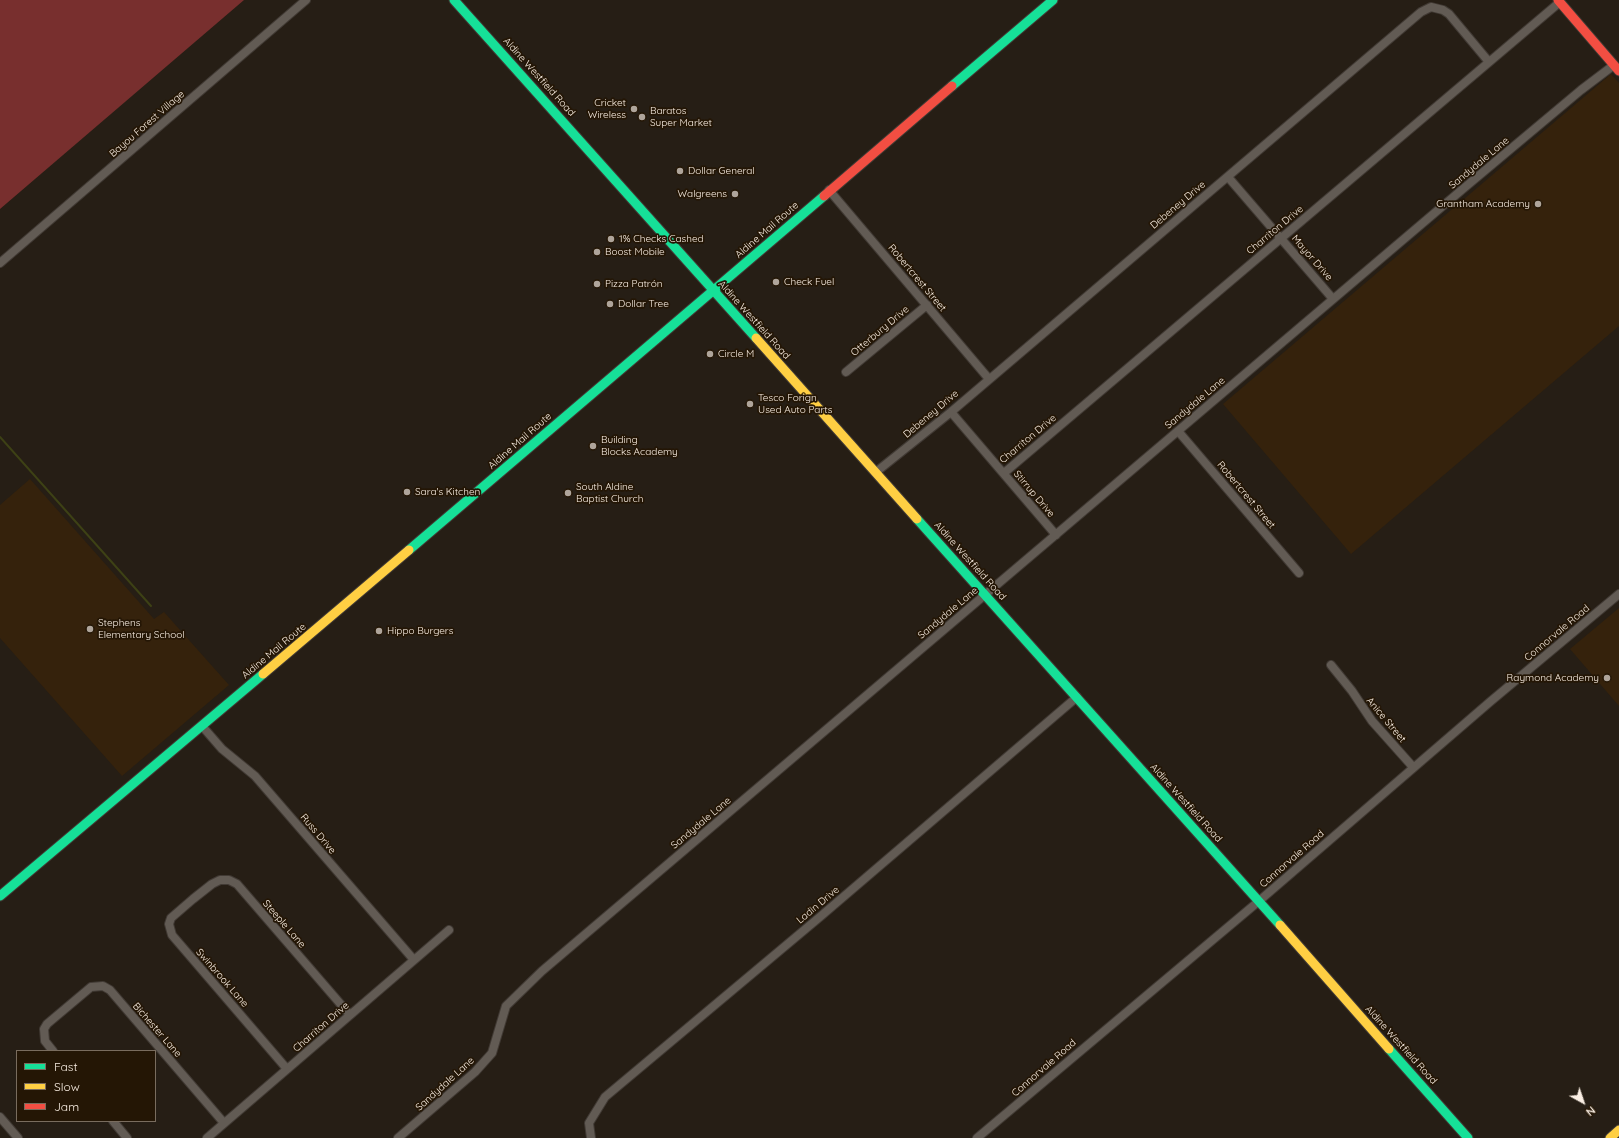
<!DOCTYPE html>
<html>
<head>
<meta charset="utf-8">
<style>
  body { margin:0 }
  #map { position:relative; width:1619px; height:1138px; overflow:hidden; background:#261e15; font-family:Quicksand,sans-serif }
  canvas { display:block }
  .legend { position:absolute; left:16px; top:1050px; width:140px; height:72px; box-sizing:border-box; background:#241605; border:1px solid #796c5e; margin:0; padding:5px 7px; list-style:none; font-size:12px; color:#f9eee3 }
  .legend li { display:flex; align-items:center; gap:8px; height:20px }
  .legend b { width:20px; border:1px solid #796c5e }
  .north { position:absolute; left:1563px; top:1082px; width:40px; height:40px; -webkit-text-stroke:3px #241605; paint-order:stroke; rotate:140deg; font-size:11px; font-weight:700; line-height:16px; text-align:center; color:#f9eee3 }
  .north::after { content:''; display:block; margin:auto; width:14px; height:18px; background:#f9eee3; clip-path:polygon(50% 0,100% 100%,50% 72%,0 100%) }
</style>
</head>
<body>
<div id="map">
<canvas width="1619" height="1138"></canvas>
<ul class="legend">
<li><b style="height:5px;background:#16e098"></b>Fast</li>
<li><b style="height:5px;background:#ffcf43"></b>Slow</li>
<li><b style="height:5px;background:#f24e42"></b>Jam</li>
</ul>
<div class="north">N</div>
</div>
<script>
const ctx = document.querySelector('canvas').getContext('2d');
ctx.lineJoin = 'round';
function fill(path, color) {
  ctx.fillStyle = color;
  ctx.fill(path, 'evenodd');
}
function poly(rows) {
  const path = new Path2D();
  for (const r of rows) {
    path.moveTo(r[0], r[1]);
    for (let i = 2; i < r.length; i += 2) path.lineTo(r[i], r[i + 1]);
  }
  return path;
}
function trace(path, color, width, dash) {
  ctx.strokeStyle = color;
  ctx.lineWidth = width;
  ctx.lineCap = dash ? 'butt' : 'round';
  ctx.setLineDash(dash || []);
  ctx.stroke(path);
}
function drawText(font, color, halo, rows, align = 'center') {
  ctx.font = font + ' Quicksand,sans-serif';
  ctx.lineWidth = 3.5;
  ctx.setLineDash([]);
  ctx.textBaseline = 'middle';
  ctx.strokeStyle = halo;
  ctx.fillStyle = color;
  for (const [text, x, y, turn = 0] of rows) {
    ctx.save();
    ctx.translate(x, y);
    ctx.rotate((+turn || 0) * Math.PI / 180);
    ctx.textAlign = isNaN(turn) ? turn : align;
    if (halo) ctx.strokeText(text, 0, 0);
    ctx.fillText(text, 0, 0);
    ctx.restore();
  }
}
const built = poly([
  [1611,74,1619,83,1619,326,1351,554,1223,404],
  [30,479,154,619,164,612,229,685,122,776,0,638,0,505],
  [1619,608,1619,706,1570,649]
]);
const forest = poly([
  [0,0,244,0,0,209]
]);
const stream = poly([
  [0,437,151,606]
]);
const street = poly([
  [1228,177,1333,299],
  [829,190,989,379],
  [0,263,306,0],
  [846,372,927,305],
  [951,412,1056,535],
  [1178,431,1299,573],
  [876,472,951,412,1421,12,1431,7,1443,10,1449,14,1489,62],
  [1004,473,1560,2],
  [1331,665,1352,691,1372,721,1413,767],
  [202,726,222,749,255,776,414,960],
  [53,1051,45,1041,44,1029,47,1024,91,987,103,986,110,990,224,1123],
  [287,1069,172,935,169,924,171,918,193,899,212,884,220,880,229,880,237,884,350,1015],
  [0,1117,18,1138],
  [113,1121,127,1138],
  [207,1138,449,930],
  [398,1138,475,1072,492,1053,506,1006,542,971,1464,188,1581,90,1614,65],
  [591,1138,589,1123,605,1097,821,916,1077,697],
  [977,1138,1259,901,1491,701,1619,594]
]);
const fast = poly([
  [454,0,756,338],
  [952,86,1053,0],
  [917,519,1280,925],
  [409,550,824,196],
  [0,896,263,674],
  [1389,1049,1468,1138]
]);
const slow = poly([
  [756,338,917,519],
  [263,674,409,550],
  [1280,925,1389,1049],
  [1610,1138,1619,1130]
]);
const jam = poly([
  [1558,0,1619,71],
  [824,196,952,86]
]);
const markers = [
  [634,109,4,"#afa59b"],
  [642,117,4,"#afa59b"],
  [680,171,4,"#afa59b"],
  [735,194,4,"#afa59b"],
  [1538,204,4,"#afa59b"],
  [611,239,4,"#afa59b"],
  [597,252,4,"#afa59b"],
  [776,282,4,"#afa59b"],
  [597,284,4,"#afa59b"],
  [610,304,4,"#afa59b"],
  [710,354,4,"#afa59b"],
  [750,404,4,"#afa59b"],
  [593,446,4,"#afa59b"],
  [407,492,4,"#afa59b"],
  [568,493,4,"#afa59b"],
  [90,629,4,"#afa59b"],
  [379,631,4,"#afa59b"],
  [1607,678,4,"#afa59b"]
];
const streetNames = [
  ["Aldine Westfield Road",539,77,48],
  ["Bayou Forest Village",147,124,-41],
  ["Sandydale Lane",1479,163,-40],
  ["Debeney Drive",1178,205,-40],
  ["Aldine Mail Route",767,230,-41],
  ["Charriton Drive",1275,230,-40],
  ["Mayor Drive",1312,258,49],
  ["Robertcrest Street",917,278,50],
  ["Aldine Westfield Road",754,320,48],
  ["Otterbury Drive",880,331,-40],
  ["Sandydale Lane",1195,403,-40],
  ["Debeney Drive",931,414,-40],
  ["Charriton Drive",1028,439,-40],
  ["Aldine Mail Route",520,441,-41],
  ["Stirrup Drive",1034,494,50],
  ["Robertcrest Street",1246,495,50],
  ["Aldine Westfield Road",970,561,48],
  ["Sandydale Lane",948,613,-40],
  ["Connorvale Road",1557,633,-40],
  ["Aldine Mail Route",274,651,-40],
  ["Anice Street",1386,720,50],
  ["Aldine Westfield Road",1186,803,48],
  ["Sandydale Lane",701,823,-40],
  ["Russ Drive",318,834,50],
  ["Connorvale Road",1292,859,-41],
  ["Ladin Drive",818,905,-40],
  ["Steeple Lane",284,924,49],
  ["Swinbrook Lane",222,978,49],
  ["Charriton Drive",321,1027,-41],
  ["Bichester Lane",157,1030,49],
  ["Aldine Westfield Road",1401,1045,48],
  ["Connorvale Road",1044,1068,-41],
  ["Sandydale Lane",445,1084,-42]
];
const poiNames = [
  ["Cricket",626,103,"right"],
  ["Wireless",626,115,"right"],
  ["Baratos",650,111],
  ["Super Market",650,123],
  ["Dollar General",688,171],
  ["Walgreens",727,194,"right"],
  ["Grantham Academy",1530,204,"right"],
  ["1% Checks Cashed",619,239],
  ["Boost Mobile",605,252],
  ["Check Fuel",784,282],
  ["Pizza Patrón",605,284],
  ["Dollar Tree",618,304],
  ["Circle M",718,354],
  ["Tesco Forign",758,398],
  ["Used Auto Parts",758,410],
  ["Building",601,440],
  ["Blocks Academy",601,452],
  ["South Aldine",576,487],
  ["Baptist Church",576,499],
  ["Sara's Kitchen",415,492],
  ["Stephens",98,623],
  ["Elementary School",98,635],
  ["Hippo Burgers",387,631],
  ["Raymond Academy",1599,678,"right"]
];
fill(built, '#35220c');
fill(forest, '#782f2e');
trace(stream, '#3d4115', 2);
trace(street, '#413a34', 10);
trace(fast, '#413a34', 11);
trace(slow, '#413a34', 11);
trace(jam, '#413a34', 11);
trace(street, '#625b54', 8);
trace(fast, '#16e098', 9);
trace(slow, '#ffcf43', 9);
trace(jam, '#f24e42', 9);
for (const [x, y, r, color] of markers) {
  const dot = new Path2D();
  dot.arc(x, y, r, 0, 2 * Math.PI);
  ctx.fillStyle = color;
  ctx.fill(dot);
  trace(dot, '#241605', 1.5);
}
drawText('10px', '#f9eee3', '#241605', streetNames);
drawText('10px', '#f9eee3', '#241605', poiNames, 'left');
</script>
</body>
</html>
